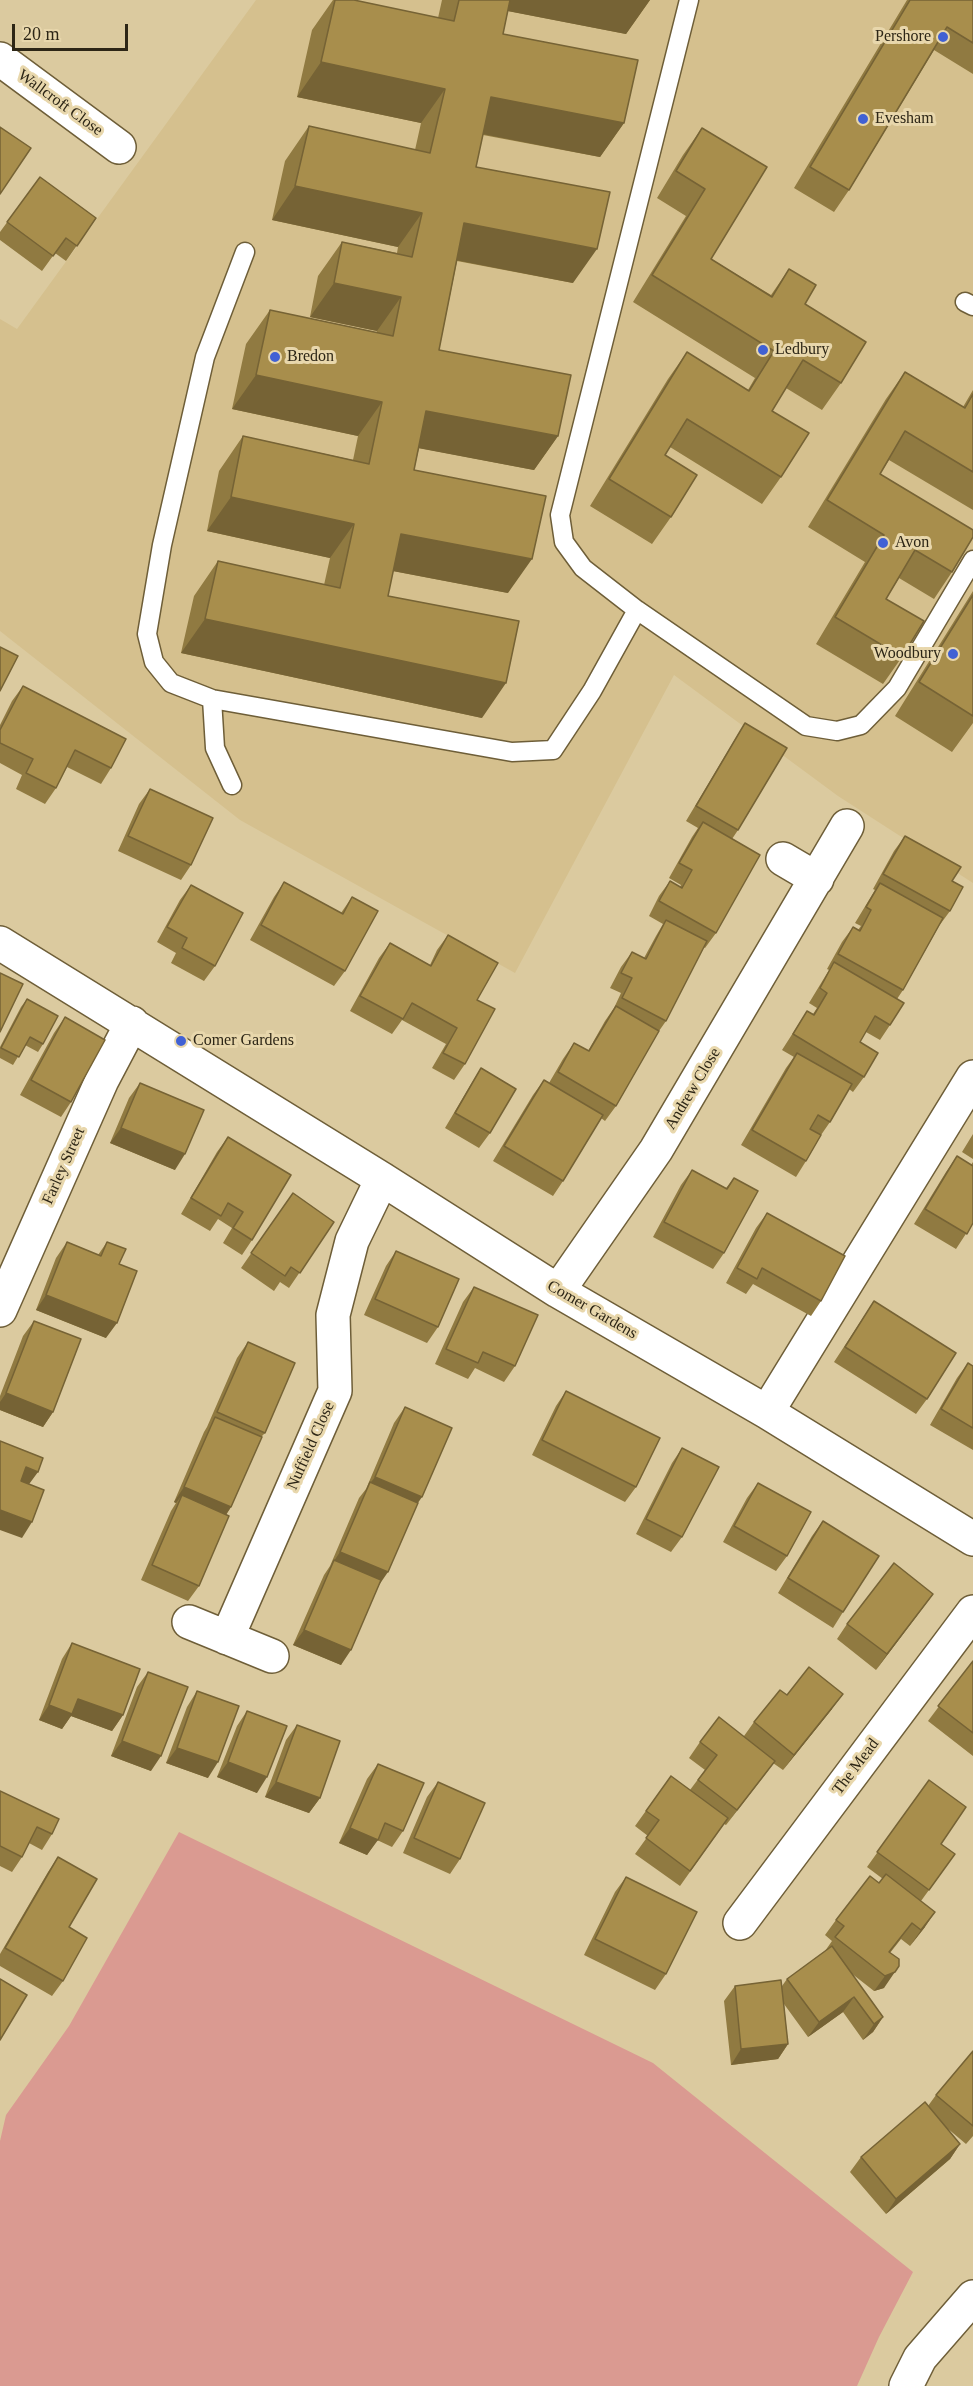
<!DOCTYPE html>
<html>
<head>
<meta charset="utf-8">
<style>
  body { margin:0 }
  #map { position:relative; width:973px; height:2386px; overflow:hidden; background:#dbca9f; font-family:Georgia,serif }
  canvas { display:block }
  .scale { position:absolute; left:12px; top:24px; width:116px; height:27px; box-sizing:border-box; border:3px solid #2d2616; border-top:0; padding-left:8px; font-size:18px; line-height:21px; white-space:nowrap; color:#2d2616; -webkit-text-stroke:4px #e8d7ac; paint-order:stroke }
</style>
</head>
<body>
<div id="map">
<canvas width="973" height="2386"></canvas>
<div class="scale">20 m</div>
</div>
<script>
const ctx = document.querySelector('canvas').getContext('2d');
ctx.lineJoin = 'round';
function fill(path, color) {
  ctx.fillStyle = color;
  ctx.fill(path, 'evenodd');
}
function poly(rows) {
  const path = new Path2D();
  for (const r of rows) {
    path.moveTo(r[0], r[1]);
    for (let i = 2; i < r.length; i += 2) path.lineTo(r[i], r[i + 1]);
  }
  return path;
}
function trace(path, color, width, dash) {
  ctx.strokeStyle = color;
  ctx.lineWidth = width;
  ctx.lineCap = dash ? 'butt' : 'round';
  ctx.setLineDash(dash || []);
  ctx.stroke(path);
}
function drawText(font, color, halo, rows, align = 'center') {
  ctx.font = font + ' Georgia,serif';
  ctx.lineWidth = 6;
  ctx.setLineDash([]);
  ctx.textBaseline = 'middle';
  ctx.strokeStyle = halo;
  ctx.fillStyle = color;
  for (const [text, x, y, turn = 0] of rows) {
    ctx.save();
    ctx.translate(x, y);
    ctx.rotate((+turn || 0) * Math.PI / 180);
    ctx.textAlign = isNaN(turn) ? turn : align;
    if (halo) ctx.strokeText(text, 0, 0);
    ctx.fillText(text, 0, 0);
    ctx.restore();
  }
}
const built = poly([
  [256,0,973,0,973,883,838,796,674,675,515,973,240,820,0,631,0,319,17,329]
]);
const green = poly([
  [179,1832,653,2063,913,2272,879,2337,857,2386,0,2386,0,2141,6,2115,69,2026]
]);
const lane = poly([
  [689,0,560,515,564,542,583,568,637,610,806,726,837,731,861,725,897,688,973,560],
  [245,252,205,357,162,545,147,634,154,662,171,683,212,699,512,752,553,750,592,691,637,610],
  [965,302,973,306],
  [212,699,215,748,232,785]
]);
const street = poly([
  [0,59,119,147],
  [783,859,817,879],
  [0,943,382,1179,558,1291,767,1412,973,1539],
  [558,1291,656,1150,847,826],
  [0,1310,102,1080,132,1023],
  [767,1412,973,1077],
  [189,1622,272,1656],
  [227,1638,335,1391,333,1315,352,1241,382,1179],
  [740,1923,973,1612]
]);
const secondary = poly([
  [906,2386,920,2358,973,2297]
]);
const wall = poly([
  [333,0,354,0,438,18,442,0,650,0,626,34,508,11,503,34,624,123,600,157,483,135,476,167,573,283,457,261,439,350,558,436,534,470,419,448,414,470,508,593,393,571,388,596,482,718,181,653,194,596,218,561,324,585,330,558,207,531,219,471,243,436,353,460,358,436,232,409,246,344,270,310,376,333,377,331,310,317,318,276,342,242,397,253,398,247,272,220,285,161,309,126,415,150,421,123,297,97,312,30],
  [907,0,973,0,973,74,934,50,849,190,834,212,794,188],
  [702,128,711,259,771,295,789,269,841,383,822,410,786,388,772,411,781,477,762,504,670,447,665,455,671,517,652,544,590,506,668,379,687,352,748,390,755,378,633,302,686,216,657,198,683,155],
  [40,177,96,218,66,261,55,253,42,271,0,240,0,232],
  [905,372,963,407,973,390,973,510,889,460,880,474,952,572,934,599,899,578,886,599,902,657,883,684,816,644,865,562,808,527,886,399],
  [973,591,973,723,952,752,895,716],
  [23,686,111,768,101,784,67,767,56,788,45,804,16,789,22,775,0,763,0,725,12,701],
  [745,723,738,830,732,839,716,933,705,948,703,947,666,1021,659,1031,616,1106,605,1121,601,1118,563,1181,553,1196,493,1161,533,1095,544,1080,549,1083,563,1059,574,1043,588,1051,605,1021,614,1008,621,993,610,988,621,967,632,952,644,958,656,936,663,924,649,916,659,896,670,881,680,887,681,885,669,878,692,837,698,828,686,821,735,739],
  [150,789,191,865,181,880,118,851,139,804],
  [905,836,952,881,950,911,939,926,903,990,897,999,890,1025,880,1040,866,1032,860,1042,864,1077,853,1092,849,1089,830,1122,821,1135,806,1161,796,1177,741,1145,786,1068,794,1057,782,1050,807,1011,813,1014,817,1008,809,1003,829,970,827,969,842,942,853,927,858,930,861,926,855,923,875,890,873,889,894,851],
  [284,882,341,913,352,897,345,971,334,986,250,940,274,897],
  [191,885,215,966,204,981,171,963,176,953,157,942,180,900],
  [448,935,477,1000,465,1064,454,1080,432,1068,446,1044,402,1020,392,1034,350,1011,379,958,390,943,430,965,437,950],
  [27,999,43,1044,38,1052,25,1045,13,1065,0,1058,0,1047,21,1007],
  [65,1017,71,1102,61,1117,20,1095,54,1033],
  [481,1068,490,1133,479,1148,445,1128,471,1084],
  [140,1083,175,1170,110,1143,129,1098],
  [973,1134,973,1159,962,1152],
  [228,1137,252,1240,242,1255,223,1243,232,1228,218,1219,210,1231,181,1214,217,1152],
  [957,1156,971,1165,973,1162,973,1223,956,1249,914,1224,946,1172],
  [692,1170,726,1188,734,1178,724,1253,713,1269,653,1237,681,1185],
  [293,1193,334,1222,289,1288,280,1282,274,1291,241,1268],
  [767,1213,821,1301,811,1316,753,1284,746,1294,726,1283,756,1228],
  [67,1242,98,1255,107,1242,106,1338,36,1310,56,1258],
  [396,1251,438,1327,427,1343,364,1315,386,1266],
  [474,1287,515,1366,504,1382,475,1368,468,1379,435,1364,463,1302],
  [874,1301,927,1399,916,1414,834,1362],
  [34,1321,53,1412,43,1427,0,1410,0,1396,23,1336],
  [248,1342,265,1433,261,1437,231,1507,226,1515,199,1586,188,1601,141,1580,171,1511,176,1503,174,1502,204,1432,207,1427,237,1358],
  [968,1363,973,1366,973,1450,930,1425,957,1378],
  [566,1391,636,1487,625,1502,532,1455,556,1406],
  [405,1407,417,1504,341,1665,293,1645,324,1575,330,1566,359,1498,366,1489,394,1423],
  [682,1448,682,1537,671,1552,636,1534,672,1463],
  [758,1483,787,1556,776,1571,723,1542,747,1498],
  [823,1521,843,1612,833,1628,778,1593,812,1536],
  [933,1594,876,1670,837,1639,847,1624],
  [72,1643,123,1715,112,1731,71,1716,62,1729,39,1720,62,1659],
  [973,1661,973,1756,928,1721],
  [148,1672,151,1771,111,1756,137,1687],
  [197,1691,208,1778,166,1763,187,1707],
  [787,1695,832,1709,783,1770,773,1763,726,1825,724,1824,680,1886,635,1854,648,1836,635,1826,671,1776,690,1790,705,1770,689,1758,700,1742,744,1736,754,1722],
  [247,1711,257,1793,217,1777,237,1726],
  [297,1725,320,1798,309,1813,265,1797,286,1740],
  [378,1764,403,1831,392,1847,377,1840,367,1855,339,1843,367,1779],
  [929,1780,941,1844,955,1854,921,1901,925,1927,910,1946,901,1939,890,1953,884,1988,874,1991,851,1973,883,2017,873,2032,863,2040,843,2012,808,2037,784,2004,788,2044,778,2059,731,2065,724,2001,735,1986,782,1986,787,1979,825,1951,832,1941,825,1935,836,1920,879,1883,883,1879,867,1867],
  [438,1782,460,1859,450,1874,403,1853,427,1797],
  [0,1791,52,1834,42,1850,29,1843,22,1857,12,1872,0,1866],
  [58,1857,69,1927,63,1981,52,1996,0,1966,0,1954,48,1872],
  [626,1877,666,1974,655,1990,584,1955,615,1892],
  [973,2051,973,2136,966,2144,947,2128,960,2144,950,2159,886,2214,850,2172,861,2157,928,2106,936,2095]
]);
const shadedWall = poly([
  [497,0,650,0,626,34,492,8],
  [321,62,445,89,421,123,297,97],
  [491,97,624,123,600,157,467,131],
  [295,186,422,213,398,247,272,220],
  [464,223,597,249,573,283,440,257],
  [334,283,401,297,377,331,310,317],
  [256,375,382,402,358,436,232,409],
  [426,411,558,436,534,470,402,445],
  [231,497,354,524,330,558,207,531],
  [401,534,532,559,508,593,377,568],
  [205,619,506,683,482,718,181,653],
  [121,1128,185,1154,175,1170,110,1143],
  [46,1295,117,1323,106,1338,36,1310],
  [6,1393,53,1412,43,1427,0,1410,0,1402],
  [26,1467,38,1472,27,1487,15,1483],
  [375,1477,422,1497,411,1513,368,1486],
  [184,1487,231,1507,221,1522,182,1495,176,1503,174,1502],
  [0,1510,32,1522,22,1538,0,1530],
  [340,1552,388,1572,377,1588,334,1561],
  [933,1594,922,1609,876,1670,887,1654],
  [304,1630,351,1650,341,1665,293,1645],
  [843,1694,832,1709,783,1770,794,1755],
  [78,1699,123,1715,112,1731,71,1716,62,1729,39,1720,49,1705],
  [122,1741,161,1756,151,1771,111,1756],
  [177,1748,218,1762,208,1778,166,1763],
  [775,1761,764,1776,726,1825,737,1810],
  [228,1762,267,1777,257,1793,217,1777],
  [276,1782,320,1798,309,1813,265,1797],
  [350,1828,378,1840,367,1855,339,1843],
  [935,1912,925,1927,910,1946,921,1930],
  [899,1966,884,1988,874,1991,885,1976],
  [854,1997,843,2012,808,2037,819,2022],
  [883,2017,873,2032,863,2040,874,2024],
  [788,2044,778,2059,731,2065,741,2049],
  [960,2144,950,2159,886,2214,896,2199]
]);
const building = poly([
  [335,0,354,0,454,21,459,0,510,0,503,34,638,60,624,123,491,97,476,167,610,192,597,249,464,223,439,350,571,375,558,436,426,411,414,470,546,496,532,559,401,534,388,596,519,621,506,683,205,619,218,561,340,588,354,524,231,497,243,436,369,464,382,402,256,375,270,310,393,336,401,297,334,283,342,242,412,257,422,213,295,186,309,126,430,153,445,89,321,62,335,0],
  [910,0,973,0,973,43,947,27,849,190,810,167,910,0],
  [0,127,31,148,0,194,0,127],
  [702,128,767,167,711,259,772,297,789,269,816,285,805,304,866,342,841,383,803,360,772,411,809,433,781,477,687,419,665,455,697,475,671,517,609,479,687,352,749,391,774,351,652,275,705,189,676,171,702,128],
  [40,177,96,218,77,246,66,238,53,256,7,222,40,177],
  [905,372,965,408,973,394,973,472,905,431,880,474,973,530,973,537,952,572,915,550,886,599,924,621,902,657,835,617,884,535,827,500,905,372],
  [973,595,973,716,919,682,973,595],
  [0,647,18,656,0,691,0,647],
  [23,686,126,739,111,768,75,750,56,788,26,773,33,759,0,743,0,730,23,686],
  [745,723,787,748,738,830,696,806,745,723],
  [150,789,213,818,191,865,128,836,150,789],
  [703,822,760,855,716,933,659,901,670,881,682,888,692,870,679,863,703,822],
  [905,836,961,867,952,881,963,887,950,911,883,874,905,836],
  [284,882,343,914,352,897,378,911,345,971,261,925,284,882],
  [880,883,943,918,903,990,838,954,853,927,860,931,871,910,866,907,880,883],
  [191,885,243,913,215,966,182,948,187,938,167,927,191,885],
  [666,920,707,941,666,1021,622,998,632,978,621,973,632,952,646,959,666,920],
  [448,935,498,963,477,1000,495,1009,465,1064,443,1053,457,1028,412,1003,403,1019,360,996,390,943,431,966,448,935],
  [834,962,904,1003,890,1025,875,1016,860,1042,878,1053,864,1077,793,1034,807,1011,814,1015,827,993,820,988,834,962],
  [0,973,23,984,0,1032,0,973],
  [27,999,58,1016,43,1044,30,1037,19,1057,1,1048,27,999],
  [616,1006,659,1031,616,1106,558,1072,574,1043,589,1051,616,1006],
  [65,1017,105,1040,71,1102,31,1080,65,1017],
  [797,1053,852,1084,830,1122,818,1115,810,1129,821,1135,806,1161,752,1130,797,1053],
  [481,1068,516,1089,490,1133,455,1113,481,1068],
  [544,1080,603,1115,563,1181,504,1146,544,1080],
  [140,1083,204,1110,185,1154,121,1128,140,1083],
  [228,1137,291,1175,252,1240,233,1228,243,1212,228,1203,221,1216,191,1198,228,1137],
  [957,1156,973,1166,973,1223,967,1234,925,1209,957,1156],
  [692,1170,727,1189,734,1178,758,1191,724,1253,664,1222,692,1170],
  [293,1193,334,1222,300,1273,291,1267,285,1276,251,1253,293,1193],
  [767,1213,845,1256,821,1301,762,1268,757,1279,737,1268,767,1213],
  [67,1242,101,1256,107,1242,126,1249,119,1264,137,1271,117,1323,46,1295,67,1242],
  [396,1251,459,1279,438,1327,375,1299,396,1251],
  [474,1287,538,1315,515,1366,483,1352,478,1363,446,1349,474,1287],
  [874,1301,956,1353,927,1399,845,1347,874,1301],
  [34,1321,81,1339,53,1412,6,1393,34,1321],
  [248,1342,295,1363,265,1433,217,1412,248,1342],
  [968,1363,973,1366,973,1428,941,1409,968,1363],
  [566,1391,660,1438,636,1487,542,1440,566,1391],
  [405,1407,452,1428,422,1497,375,1477,405,1407],
  [215,1417,262,1437,231,1507,184,1487,215,1417],
  [0,1441,43,1458,38,1472,26,1467,21,1481,44,1490,32,1522,0,1510,0,1441],
  [682,1448,719,1467,682,1537,646,1519,682,1448],
  [370,1482,418,1503,388,1572,340,1552,370,1482],
  [758,1483,811,1512,787,1556,734,1526,758,1483],
  [182,1495,229,1516,199,1586,152,1565,182,1495],
  [823,1521,879,1556,843,1612,788,1578,823,1521],
  [334,1560,381,1580,351,1650,304,1630,334,1560],
  [894,1563,933,1594,887,1654,847,1624,894,1563],
  [72,1643,140,1669,123,1715,78,1699,72,1714,49,1705,72,1643],
  [973,1661,973,1733,938,1706,973,1661],
  [809,1667,843,1694,794,1755,754,1722,780,1690,787,1695,809,1667],
  [148,1672,188,1687,161,1756,122,1741,148,1672],
  [197,1691,239,1706,218,1762,177,1748,197,1691],
  [247,1711,287,1726,267,1777,228,1762,247,1711],
  [719,1717,775,1761,737,1810,698,1780,717,1755,700,1742,719,1717],
  [297,1725,340,1741,320,1798,276,1782,297,1725],
  [378,1764,424,1783,403,1831,385,1823,378,1840,350,1828,378,1764],
  [671,1776,728,1818,690,1871,646,1838,659,1820,646,1811,671,1776],
  [929,1780,966,1807,941,1844,955,1854,929,1890,877,1852,929,1780],
  [438,1782,485,1803,460,1859,414,1838,438,1782],
  [0,1791,59,1819,52,1834,37,1827,22,1857,0,1846,0,1791],
  [58,1857,97,1879,69,1927,87,1938,63,1981,5,1948,58,1857],
  [886,1874,935,1912,921,1930,912,1923,889,1952,899,1959,899,1966,895,1972,885,1976,835,1937,844,1926,836,1920,870,1876,879,1883,886,1874],
  [626,1877,697,1912,666,1974,595,1939,626,1877],
  [832,1946,883,2017,874,2024,854,1997,819,2022,787,1979,832,1946],
  [0,1979,27,1995,0,2040,0,1979],
  [781,1980,788,2044,741,2049,735,1986,781,1980],
  [973,2051,973,2126,936,2095,973,2051],
  [925,2102,960,2144,896,2199,861,2157,925,2102]
]);
const markers = [
  [943,37,6,"#4161d4"],
  [863,119,6,"#4161d4"],
  [763,350,6,"#4161d4"],
  [275,357,6,"#4161d4"],
  [883,543,6,"#4161d4"],
  [953,654,6,"#4161d4"],
  [181,1041,6,"#4161d4"]
];
const poiNames = [
  ["Pershore",931,37,"right"],
  ["Evesham",875,119],
  ["Ledbury",775,350],
  ["Bredon",287,357],
  ["Avon",895,543],
  ["Woodbury",941,654,"right"],
  ["Comer Gardens",193,1041]
];
const streetNames = [
  ["Wallcroft Close",60,103,36],
  ["Andrew Close",693,1089,-59],
  ["Farley Street",64,1166,-66],
  ["Comer Gardens",592,1310,30],
  ["Nuffield Close",311,1446,-66],
  ["The Mead",856,1767,-53]
];
fill(built, '#d5c08e');
fill(green, '#da9a91');
trace(lane, '#6e5e38', 21);
trace(street, '#6e5e38', 36);
trace(secondary, '#6e5e38', 36);
trace(lane, '#fff', 18);
trace(street, '#fff', 33);
trace(secondary, '#fff', 33);
fill(wall, '#907a41');
fill(shadedWall, '#766335');
fill(building, '#a88e4c');
trace(building, '#766335', 1.5);
for (const [x, y, r, color] of markers) {
  const dot = new Path2D();
  dot.arc(x, y, r, 0, 2 * Math.PI);
  ctx.fillStyle = color;
  ctx.fill(dot);
  trace(dot, '#e8d7ac', 2);
}
drawText('16px', '#2d2616', '#e8d7ac', poiNames, 'left');
drawText('16px', '#2d2616', '#e8d7ac', streetNames);
</script>
</body>
</html>
